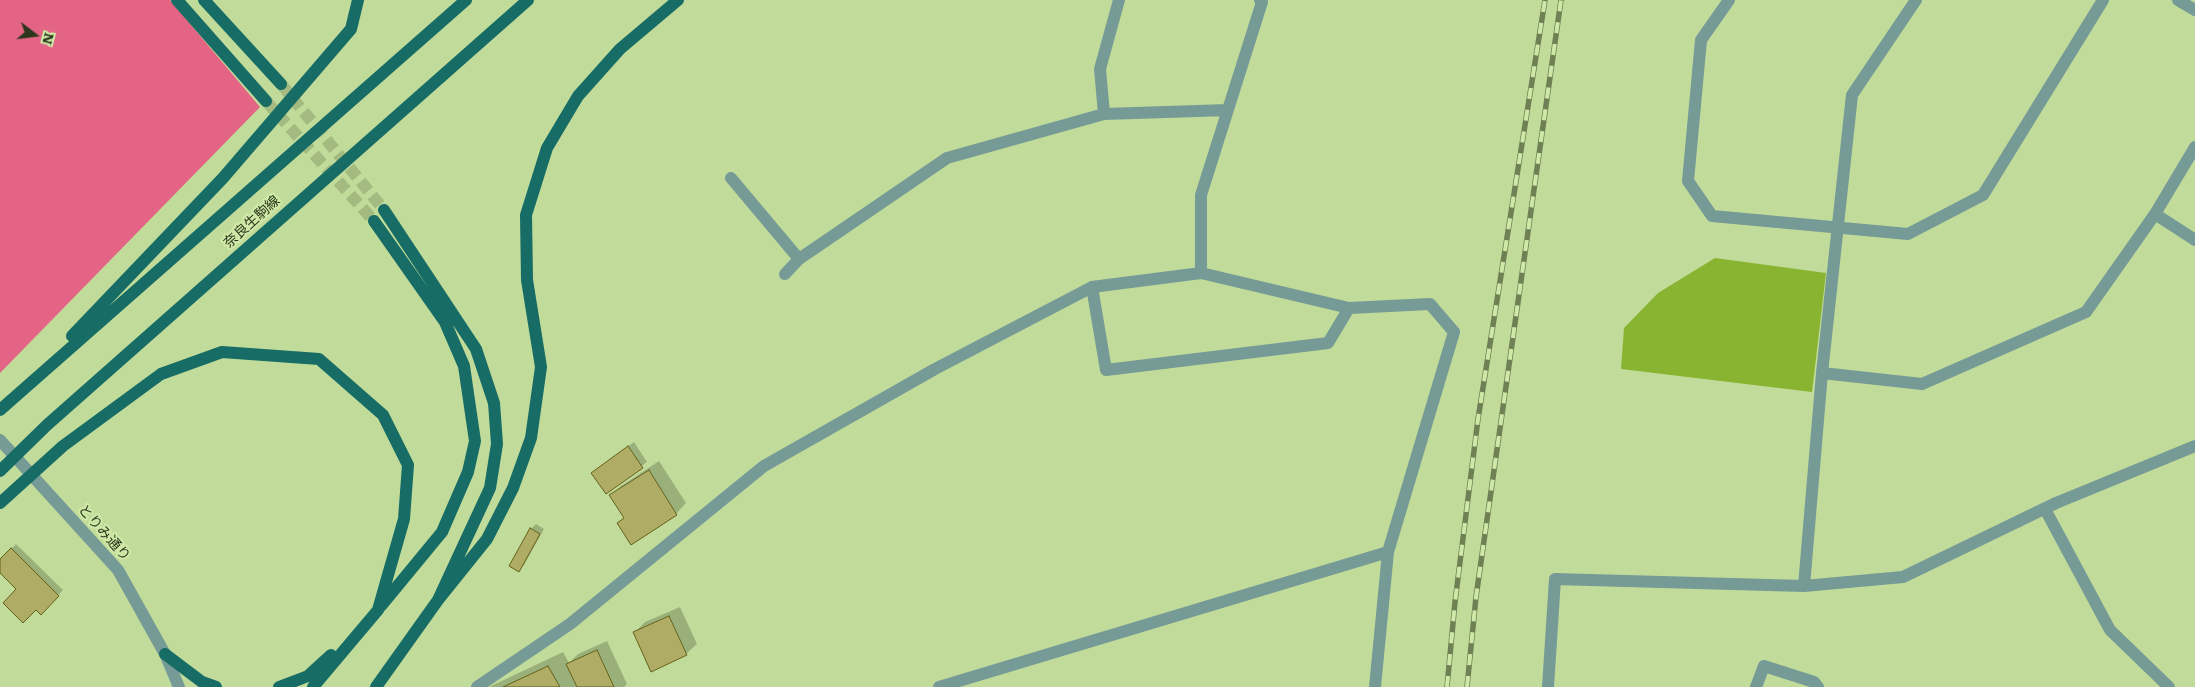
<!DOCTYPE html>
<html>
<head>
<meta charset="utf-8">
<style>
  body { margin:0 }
  #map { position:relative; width:2195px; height:687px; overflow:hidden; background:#c1dc9a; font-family:Literata,serif }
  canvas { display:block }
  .north { position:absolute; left:10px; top:10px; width:50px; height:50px; -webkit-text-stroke:4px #cee9a7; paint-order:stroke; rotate:105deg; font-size:14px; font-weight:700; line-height:20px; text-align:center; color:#2c361c }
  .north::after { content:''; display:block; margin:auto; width:18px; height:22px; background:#2c361c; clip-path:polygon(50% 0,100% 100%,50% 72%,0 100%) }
</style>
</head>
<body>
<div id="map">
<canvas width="2195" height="687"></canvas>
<div class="north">N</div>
</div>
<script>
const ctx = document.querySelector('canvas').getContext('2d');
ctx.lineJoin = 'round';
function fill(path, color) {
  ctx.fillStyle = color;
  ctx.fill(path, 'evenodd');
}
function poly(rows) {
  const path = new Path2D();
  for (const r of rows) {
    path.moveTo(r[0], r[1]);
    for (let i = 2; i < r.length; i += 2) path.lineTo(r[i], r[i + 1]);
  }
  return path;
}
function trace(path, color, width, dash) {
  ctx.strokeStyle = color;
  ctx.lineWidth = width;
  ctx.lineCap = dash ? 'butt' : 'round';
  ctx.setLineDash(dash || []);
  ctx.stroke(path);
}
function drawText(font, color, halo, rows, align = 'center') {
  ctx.font = font + ' Literata,"Noto Sans JP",serif';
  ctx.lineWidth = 4.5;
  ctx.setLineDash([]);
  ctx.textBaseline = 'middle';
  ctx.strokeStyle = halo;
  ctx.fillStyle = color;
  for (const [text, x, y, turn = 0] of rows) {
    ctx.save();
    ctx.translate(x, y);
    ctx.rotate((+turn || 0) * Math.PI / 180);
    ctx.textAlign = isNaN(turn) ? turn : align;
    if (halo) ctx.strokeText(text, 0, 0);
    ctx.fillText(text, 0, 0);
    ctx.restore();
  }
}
const forest = poly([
  [0,0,170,0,260,107,0,373]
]);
const water = poly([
  [1715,258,1826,273,1812,392,1621,369,1624,328,1658,293]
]);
const shadow = poly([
  [634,442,647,462,606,493,592,473],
  [659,461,686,503,676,514,632,543,625,517,611,496,621,486],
  [536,524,544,529,524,565,519,570,531,529],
  [16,544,63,590,41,613,0,571,0,561],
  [680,607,697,644,686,654,651,670,634,633,645,622],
  [607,641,627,684,624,687,489,687,563,652,569,663,578,654]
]);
const building = poly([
  [628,446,643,468,606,494,591,473,628,446],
  [649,470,677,515,631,545,617,523,624,518,609,495,649,470],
  [530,528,540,534,519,572,509,566,530,528],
  [11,548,59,596,41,615,36,610,23,623,3,603,16,589,0,573,0,559,11,548],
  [669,616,687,655,651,672,633,632,669,616],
  [597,650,614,687,577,687,566,664,597,650],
  [548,666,560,687,503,687,548,666]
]);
const primaryTunnel = poly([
  [281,84,384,210],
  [266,101,374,221]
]);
const service = poly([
  [731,178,799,259],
  [1756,687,1764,666,1814,682,1818,687]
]);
const minor = poly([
  [1729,0,1701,40,1688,181,1712,216,1908,234,1983,195,2103,0],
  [2178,0,2195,10],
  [1104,114,1100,69,1119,0],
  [2155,214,2195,240],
  [1201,273,1201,195,1262,2,1260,0],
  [785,274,799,259,947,158,1104,114,1228,110],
  [1092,287,1106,370,1328,343,1349,308],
  [1822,373,1922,384,2086,312,2155,214,2195,147],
  [2045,509,2110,630,2169,687],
  [1804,586,1822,373,1852,95,1916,0],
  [477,687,570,624,764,466,935,369,1092,287,1201,273,1349,308,1430,304,1454,332,1388,552,1375,687],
  [939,687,1388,552],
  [1548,687,1555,579,1804,586,1903,577,2056,503,2195,446]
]);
const tertiary = poly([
  [0,440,118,570,165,654,179,687]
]);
const primary = poly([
  [177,0,266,101],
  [204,0,281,84],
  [374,221,445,322,464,366,475,441,468,472,442,532,381,606],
  [72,336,223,178,351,29,358,0],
  [0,410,466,0],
  [0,471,47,425,528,0],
  [0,503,63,446,161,374,222,352,319,359,383,415,408,465,404,519,378,610,313,687],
  [438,600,487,539,513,488,531,438,541,367,527,280,526,215,547,148,578,96,620,49,678,0],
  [165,654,202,682,216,687],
  [279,687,308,676,331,655],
  [376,687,438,600,490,488,497,444,494,403,476,349,384,210]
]);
const rail = poly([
  [1447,687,1455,602,1478,419,1545,0],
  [1467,687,1476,597,1561,0]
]);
const streetNames = [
  ["奈良生駒線",252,222,-42],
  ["とりみ通り",104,533,48]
];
fill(forest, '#e46485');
fill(water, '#89b432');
fill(shadow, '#0003');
fill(building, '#afac66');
trace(building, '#656119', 1);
trace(primaryTunnel, '#a3bb81', 12, [12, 6]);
trace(service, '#769a96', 12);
trace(minor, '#769a96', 12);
trace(tertiary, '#769a96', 12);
trace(primary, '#176c65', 12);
trace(rail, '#6e8054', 5.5);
trace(rail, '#cee9a7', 4, [11]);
drawText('14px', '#2c361c', '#cee9a7', streetNames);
</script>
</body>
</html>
